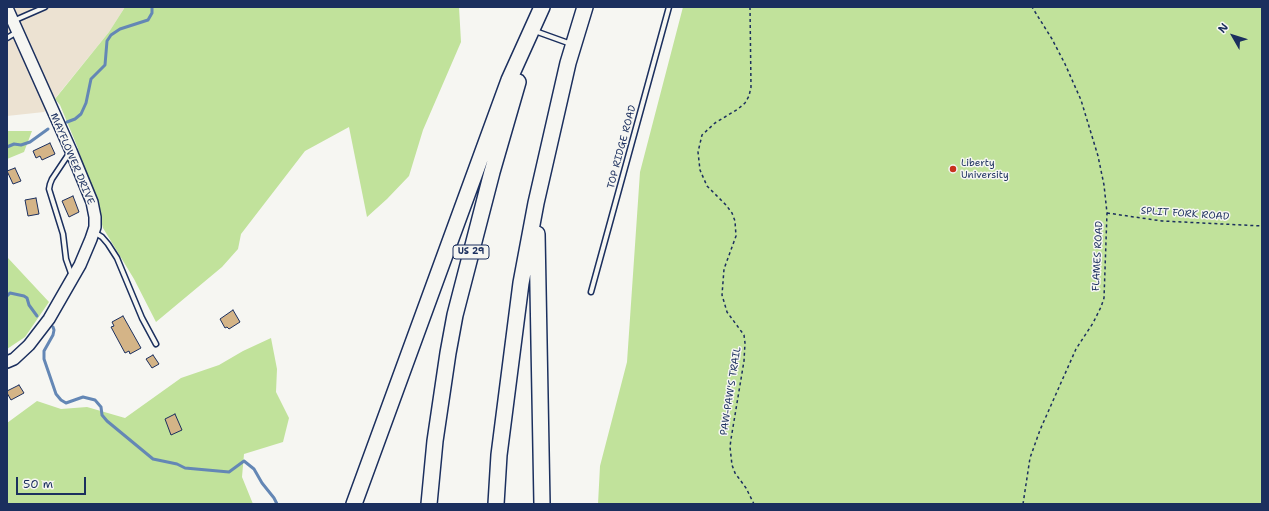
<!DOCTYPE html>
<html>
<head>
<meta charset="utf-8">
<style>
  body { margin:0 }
  #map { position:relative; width:1269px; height:511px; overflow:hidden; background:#f6f6f2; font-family:"Shantell Sans",sans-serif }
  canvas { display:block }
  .frame { position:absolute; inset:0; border:8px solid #1b2f5e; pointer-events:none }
  .north { position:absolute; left:1213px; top:16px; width:40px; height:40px; -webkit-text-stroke:3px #f6f6f2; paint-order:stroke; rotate:309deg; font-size:11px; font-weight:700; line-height:16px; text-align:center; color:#1b2f5e }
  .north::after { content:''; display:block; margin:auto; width:14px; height:18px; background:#1b2f5e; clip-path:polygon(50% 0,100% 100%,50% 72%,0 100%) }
  .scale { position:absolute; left:16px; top:477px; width:70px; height:18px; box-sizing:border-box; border:2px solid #1b2f5e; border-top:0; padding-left:5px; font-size:12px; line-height:14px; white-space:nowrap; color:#1b2f5e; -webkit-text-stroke:3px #f6f6f2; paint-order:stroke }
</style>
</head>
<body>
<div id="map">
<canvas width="1269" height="511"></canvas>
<div class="frame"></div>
<div class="north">N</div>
<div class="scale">50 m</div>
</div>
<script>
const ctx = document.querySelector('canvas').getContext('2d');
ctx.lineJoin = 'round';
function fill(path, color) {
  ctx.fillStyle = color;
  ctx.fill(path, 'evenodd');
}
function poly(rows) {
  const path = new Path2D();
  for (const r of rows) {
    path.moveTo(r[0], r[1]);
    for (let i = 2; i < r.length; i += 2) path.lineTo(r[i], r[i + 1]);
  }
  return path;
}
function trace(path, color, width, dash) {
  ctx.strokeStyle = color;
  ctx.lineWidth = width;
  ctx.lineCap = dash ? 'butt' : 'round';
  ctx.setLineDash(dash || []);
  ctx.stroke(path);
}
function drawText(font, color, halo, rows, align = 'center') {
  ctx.font = font + ' "Shantell Sans",sans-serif';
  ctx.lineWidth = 3;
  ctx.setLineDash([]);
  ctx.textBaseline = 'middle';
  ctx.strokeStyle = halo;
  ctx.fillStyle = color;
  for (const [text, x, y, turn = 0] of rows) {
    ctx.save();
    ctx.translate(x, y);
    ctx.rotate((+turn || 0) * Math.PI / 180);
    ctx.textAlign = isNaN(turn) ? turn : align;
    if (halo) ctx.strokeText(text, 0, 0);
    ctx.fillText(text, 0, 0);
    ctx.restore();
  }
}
const built = poly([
  [7,7,125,7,109,32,44,112,7,116]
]);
const green = poly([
  [125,7,459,7,461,42,423,130,409,176,387,199,367,217,349,127,305,151,241,234,238,249,222,267,156,322,134,279,103,228,97,205,77,146,60,105,55,99,109,32],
  [683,7,1262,7,1262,504,598,504,600,466,627,362,640,172],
  [7,131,32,131,24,152,7,159],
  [7,249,8,258,49,302,25,337,7,349],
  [271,338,277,369,276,392,289,418,283,442,244,454,242,477,253,504,7,504,7,423,37,401,61,409,87,407,125,418,181,378,219,365,243,351]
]);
const stream = poly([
  [67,122,75,119,81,114,86,103,91,79,105,65,107,41,111,35,120,29,148,20,152,13,152,7],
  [7,147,14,144,21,145,30,142,48,129],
  [7,296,10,293,24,296,27,298,29,305,37,316],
  [53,327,54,330,53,335,44,351,44,359,56,394,61,400,66,403,83,397,95,400,101,407,102,415,107,421,153,459,177,464,185,468,229,472,244,461,254,469,262,483,274,498,277,504]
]);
const building = poly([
  [50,143,55,154,42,160,40,156,36,158,33,151,50,143],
  [15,168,21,181,13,184,7,171,15,168],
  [73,196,79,212,69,217,62,201,73,196],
  [36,198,39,214,28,216,25,200,36,198],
  [233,310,240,322,229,329,227,327,225,328,220,319,233,310],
  [123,316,141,348,130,354,129,351,125,353,111,327,114,326,112,322,123,316],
  [153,355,159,364,152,368,146,359,153,355],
  [19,385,24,393,11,400,7,393,7,391,19,385],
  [175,414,182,430,171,435,165,419,175,414]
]);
const path = poly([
  [750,7,751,87,749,96,745,103,738,109,715,123,702,135,698,152,700,170,707,186,726,205,732,213,735,221,736,236,724,269,722,295,727,312,744,335,745,343,744,361,731,439,730,447,732,465,735,473,746,488,754,504],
  [1107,213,1162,221,1262,226],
  [1023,504,1030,458,1040,430,1076,349,1093,323,1101,307,1104,298,1107,213,1104,185,1098,156,1081,100,1065,64,1052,39,1032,7]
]);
const lane = poly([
  [13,21,45,7],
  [535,31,571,44],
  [7,38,17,32],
  [70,152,52,179,50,184,49,189,63,234,66,259,72,276],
  [94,232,102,237,108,244,117,258,142,318,156,344],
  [591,292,669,7]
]);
const secondary = poly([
  [7,8,71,151,92,202,95,217,95,227,91,239,80,265,49,319,29,345,14,359,7,362]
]);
const highway = poly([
  [537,234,542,504],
  [354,504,509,80,542,7],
  [429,504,435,441,448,353,455,315,492,172,518,82],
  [496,504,499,455,521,283,536,203,568,63,585,7]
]);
const markers = [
  [953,169,4,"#c8321e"]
];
const shields = [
  [471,252,36]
];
const shieldNames = [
  ["US 29",471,252]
];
const streetNames = [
  ["TOP RIDGE ROAD",622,147,-75],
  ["MAYFLOWER DRIVE",72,159,67],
  ["SPLIT FORK ROAD",1185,214,4],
  ["FLAMES ROAD",1098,256,-87],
  ["PAW-PAW'S TRAIL",731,391,-81]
];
const poiNames = [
  ["Liberty",961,163],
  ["University",961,175]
];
fill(built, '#ece2d2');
fill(green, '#c1e29b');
trace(stream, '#6487b5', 3);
fill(building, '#d4b487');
trace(building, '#1b2f5e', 1);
trace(lane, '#1b2f5e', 7);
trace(secondary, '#1b2f5e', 14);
trace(highway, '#1b2f5e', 18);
trace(path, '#1b2f5e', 1.5, [3, 3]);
trace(lane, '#f6f6f2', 4);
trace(secondary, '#f6f6f2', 11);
trace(highway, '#f6f6f2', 15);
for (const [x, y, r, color] of markers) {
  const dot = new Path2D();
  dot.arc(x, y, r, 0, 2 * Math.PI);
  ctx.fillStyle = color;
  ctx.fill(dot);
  trace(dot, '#f6f6f2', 1.5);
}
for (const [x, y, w] of shields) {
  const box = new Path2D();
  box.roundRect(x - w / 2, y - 7, w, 14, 3);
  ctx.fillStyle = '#f6f6f2';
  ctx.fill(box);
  trace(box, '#1b2f5e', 1);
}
drawText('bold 9px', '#1b2f5e', null, shieldNames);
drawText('10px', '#1b2f5e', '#f6f6f2', streetNames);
drawText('10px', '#1b2f5e', '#f6f6f2', poiNames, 'left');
</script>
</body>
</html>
